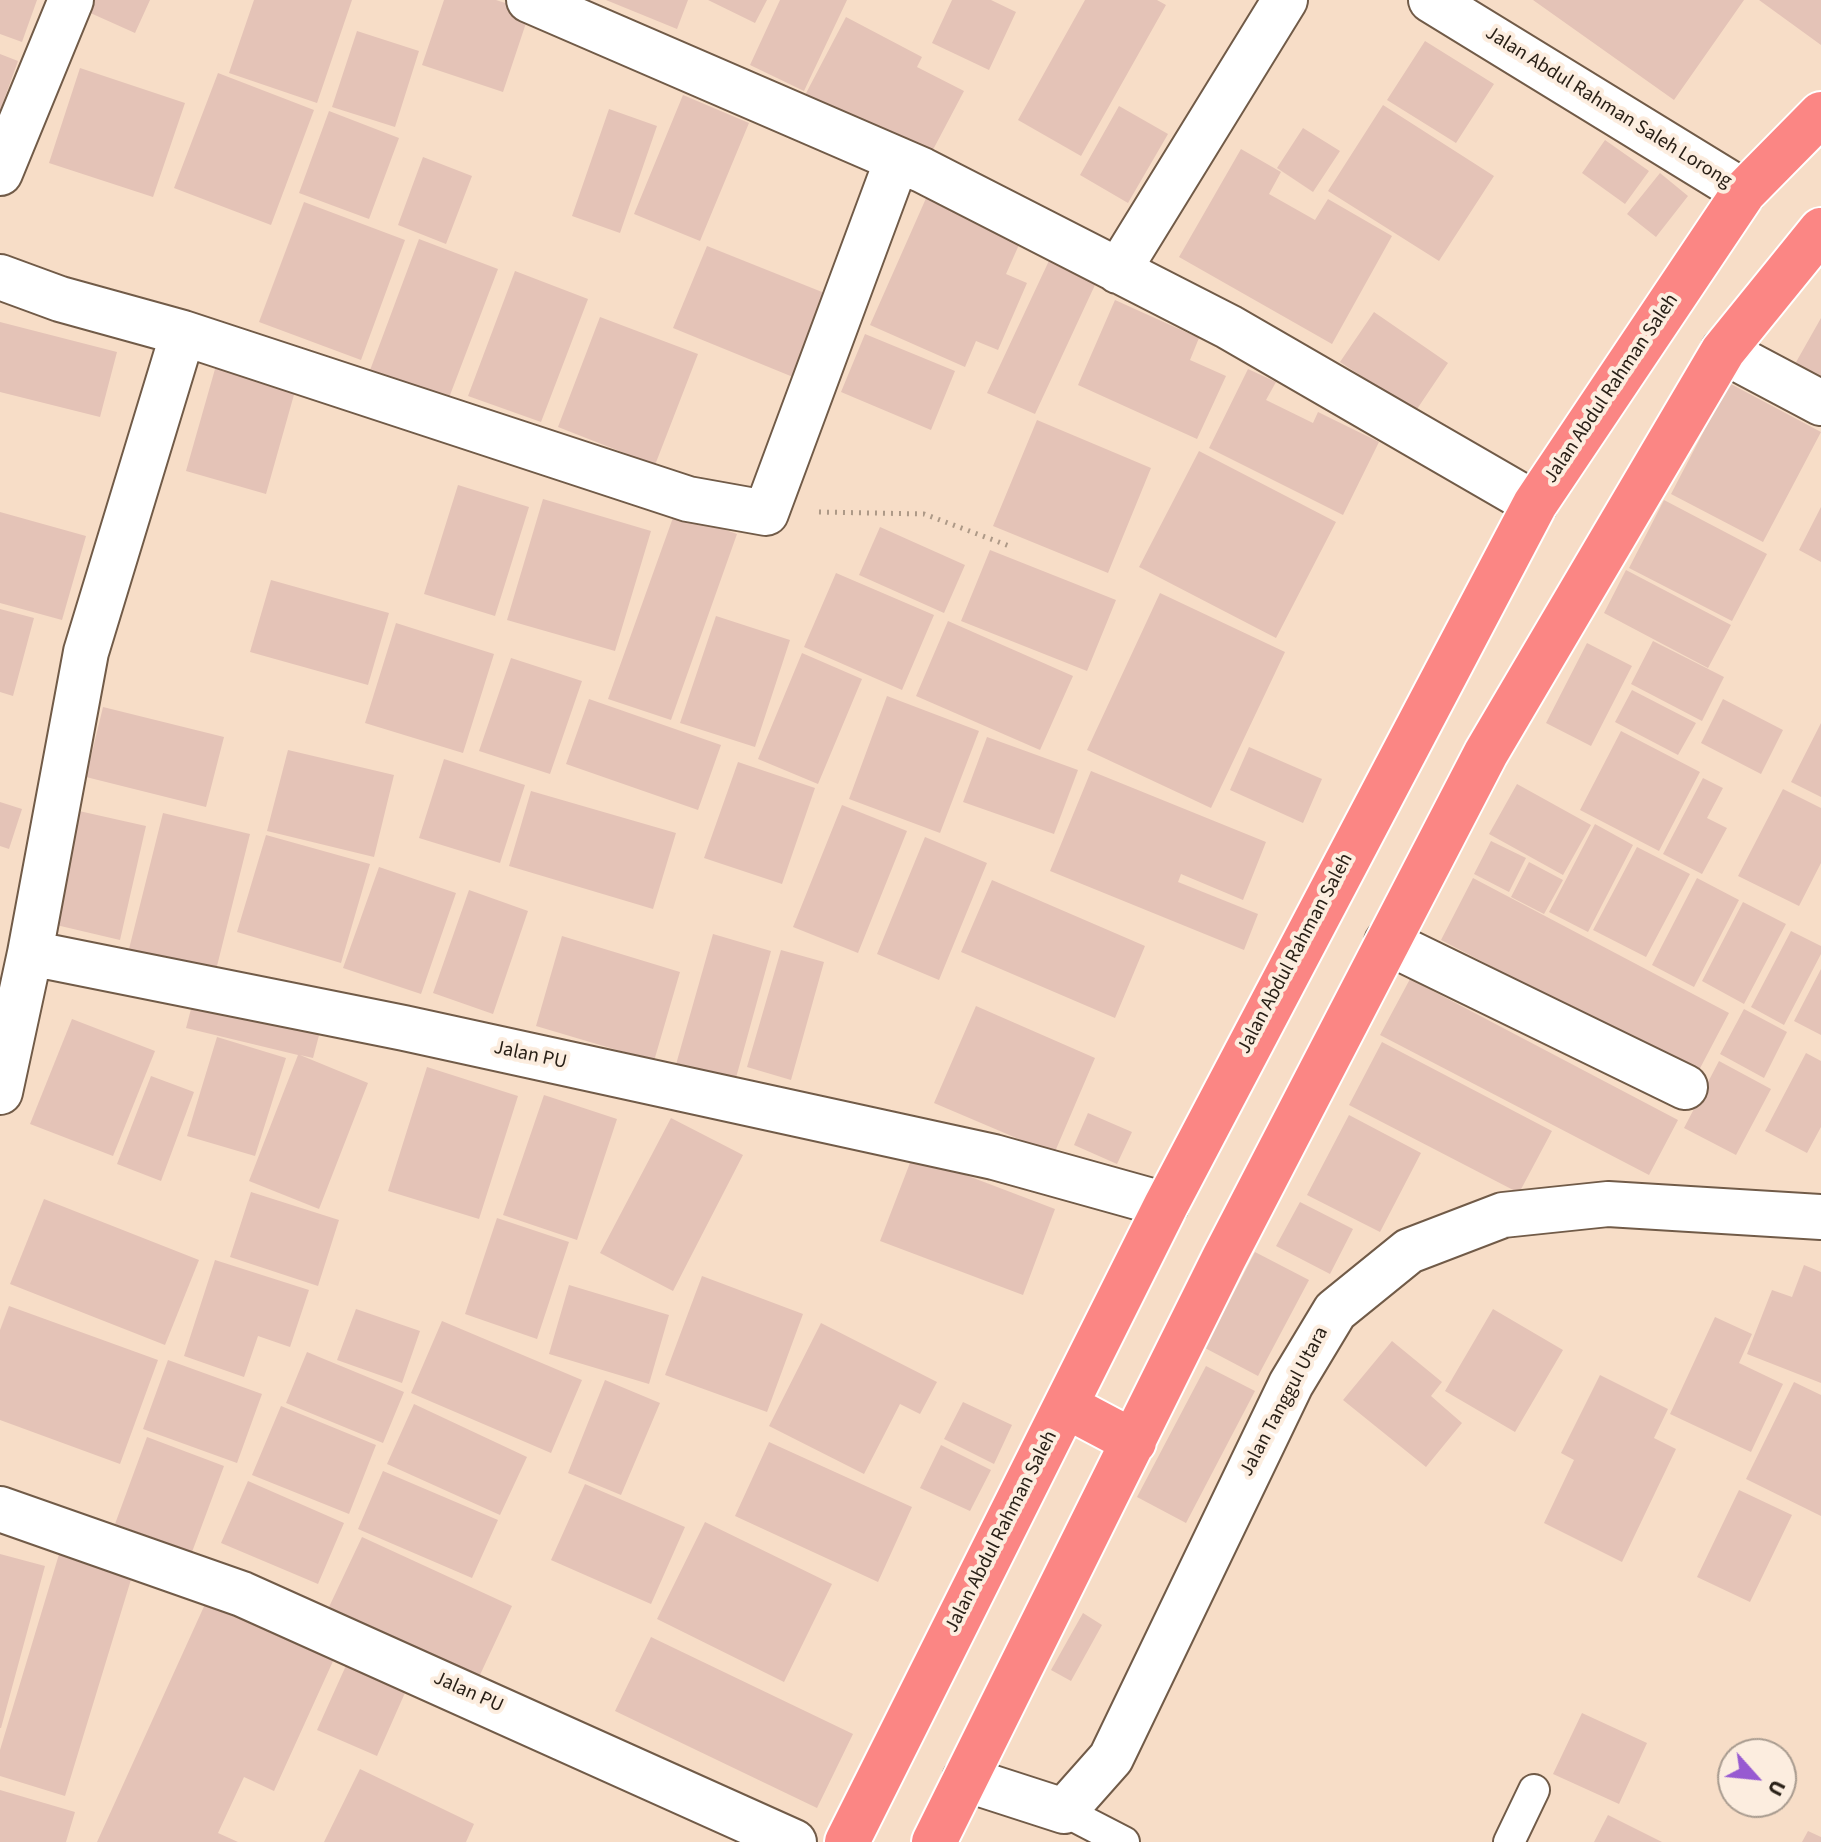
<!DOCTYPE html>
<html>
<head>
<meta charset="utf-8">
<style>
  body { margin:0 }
  #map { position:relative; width:1821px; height:1842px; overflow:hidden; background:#f7ddc7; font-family:"Source Sans 3",sans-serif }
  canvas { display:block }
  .north { position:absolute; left:1717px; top:1738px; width:80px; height:80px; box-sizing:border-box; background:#fceddf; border:2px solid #a89b8f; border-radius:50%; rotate:117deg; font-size:22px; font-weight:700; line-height:32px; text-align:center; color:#292017 }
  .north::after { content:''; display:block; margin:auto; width:28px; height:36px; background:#975ad1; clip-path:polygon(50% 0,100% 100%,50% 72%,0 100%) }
</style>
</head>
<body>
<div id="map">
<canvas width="1821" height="1842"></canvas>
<div class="north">U</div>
</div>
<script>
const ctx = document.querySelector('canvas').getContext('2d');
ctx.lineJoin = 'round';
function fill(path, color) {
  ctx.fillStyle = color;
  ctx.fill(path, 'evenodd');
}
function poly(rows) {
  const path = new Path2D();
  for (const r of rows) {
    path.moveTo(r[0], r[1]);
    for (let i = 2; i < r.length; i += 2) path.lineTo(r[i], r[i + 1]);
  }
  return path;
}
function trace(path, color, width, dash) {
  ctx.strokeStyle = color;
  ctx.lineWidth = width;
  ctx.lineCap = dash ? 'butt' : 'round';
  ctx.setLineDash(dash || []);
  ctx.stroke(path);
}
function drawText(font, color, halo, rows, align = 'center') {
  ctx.font = font + ' "Source Sans 3",sans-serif';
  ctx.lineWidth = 8;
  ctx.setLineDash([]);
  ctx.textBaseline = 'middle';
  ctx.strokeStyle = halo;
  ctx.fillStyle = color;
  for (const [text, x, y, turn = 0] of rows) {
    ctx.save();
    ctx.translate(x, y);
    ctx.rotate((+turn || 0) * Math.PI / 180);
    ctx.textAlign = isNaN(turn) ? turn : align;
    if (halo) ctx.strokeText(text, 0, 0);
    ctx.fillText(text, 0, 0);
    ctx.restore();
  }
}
const building = poly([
  [0,0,37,0,22,42,0,34],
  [80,0,150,0,135,33,77,7],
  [254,0,352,0,317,103,229,73],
  [444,0,496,0,530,11,503,92,422,65],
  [606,0,688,0,677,29],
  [708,0,767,0,755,23],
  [780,0,847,0,804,91,750,65],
  [952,0,991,0,1016,12,989,70,932,43],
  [1085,0,1157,0,1166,5,1081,156,1018,120],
  [1533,0,1744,0,1674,100],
  [1759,0,1821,0,1821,45],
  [846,17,922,57,917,67,964,91,926,163,803,99],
  [357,31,419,51,395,127,332,107],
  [1425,41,1494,84,1456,143,1387,100],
  [0,54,18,61,0,111],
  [80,68,185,103,153,197,49,163],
  [218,73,314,110,271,225,174,188],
  [683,95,749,123,700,241,634,214],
  [1383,105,1494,176,1439,261,1328,191],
  [1119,106,1168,134,1128,203,1080,175],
  [609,109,657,126,620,233,572,216],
  [329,111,399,138,369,219,299,193],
  [1303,128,1340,151,1313,192,1277,168],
  [1605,140,1649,171,1625,204,1582,173],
  [1241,149,1281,172,1269,194,1315,220,1328,199,1392,236,1332,344,1179,257],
  [423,157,472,176,446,244,398,225],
  [1660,173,1688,196,1656,237,1627,214],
  [931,187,1026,229,1006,274,1027,283,998,350,976,341,965,367,870,325],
  [304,202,405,240,361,360,259,322],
  [419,239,498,269,447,403,369,373],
  [707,246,827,294,793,377,673,328],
  [1054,250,1101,272,1035,414,987,393],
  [515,271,588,299,541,422,468,396],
  [1115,300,1199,338,1190,360,1226,376,1197,439,1078,385],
  [1374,312,1448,363,1415,412,1340,362],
  [600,317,698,354,655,465,558,427],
  [1821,318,1821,379,1795,364],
  [0,322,117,352,100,417,0,392],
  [865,334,955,371,931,430,841,392],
  [217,362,297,384,266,494,186,471],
  [1248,369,1276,382,1266,400,1313,423,1318,412,1379,442,1343,515,1209,448],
  [1729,383,1821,432,1763,542,1671,494],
  [1037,420,1151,468,1108,573,993,526],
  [1199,451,1336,522,1276,638,1139,567],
  [458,485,529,507,495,616,424,594],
  [543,499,651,531,615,651,507,620],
  [1664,500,1767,554,1732,621,1629,568],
  [1821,507,1821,562,1799,550],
  [0,512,86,536,62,620,0,603],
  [675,512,737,534,671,720,608,699],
  [880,527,965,565,944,613,859,575],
  [990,550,1116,600,1087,671,961,621],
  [1626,570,1731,625,1708,668,1604,613],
  [836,573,934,615,902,690,804,647],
  [271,580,389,613,368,685,250,652],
  [1160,593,1285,652,1211,808,1087,750],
  [0,609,34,618,13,696,0,692],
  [716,616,790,640,755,747,680,723],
  [948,621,1073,676,1040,750,916,696],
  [396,623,494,654,463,753,365,723],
  [1653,641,1724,677,1702,721,1631,684],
  [1587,643,1632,666,1591,746,1546,723],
  [802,653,862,679,818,784,758,759],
  [511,658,582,681,550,774,479,751],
  [1632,690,1696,723,1678,755,1615,722],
  [887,696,979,731,940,833,849,799],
  [589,699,721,745,698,810,566,764],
  [1723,699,1783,730,1761,774,1701,743],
  [103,707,224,737,206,807,86,777],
  [1821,723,1821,797,1791,782],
  [1621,731,1700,772,1659,851,1580,810],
  [987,737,1078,770,1054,834,963,802],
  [1249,747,1322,779,1303,823,1230,790],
  [288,750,394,775,374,857,267,831],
  [444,759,525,785,500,863,419,838],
  [738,762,815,788,782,884,704,858],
  [1091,771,1266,842,1243,900,1181,874,1178,882,1258,914,1244,950,1050,871],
  [1703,778,1723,788,1707,818,1727,828,1702,874,1663,854],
  [1517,784,1591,825,1563,875,1489,834],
  [1783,789,1821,808,1821,863,1799,906,1738,876],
  [531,791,676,833,653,909,509,866],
  [0,802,22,809,9,849,0,846],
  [842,805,907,831,858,953,793,927],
  [79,811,146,826,120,940,52,924],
  [163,813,250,834,215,974,128,953],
  [1595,824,1633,845,1588,932,1549,912],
  [266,835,370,864,341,963,237,932],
  [925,837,987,863,939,980,877,954],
  [1491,841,1526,858,1509,892,1474,874],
  [1637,847,1690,874,1646,957,1593,930],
  [1529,862,1563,880,1544,914,1511,897],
  [379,867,456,893,421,994,343,968],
  [1473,878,1729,1013,1697,1074,1441,940],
  [1697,878,1739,900,1694,987,1652,965],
  [992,880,1145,946,1115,1018,961,952],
  [469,890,528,911,493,1014,433,993],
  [1743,902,1786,924,1744,1004,1702,981],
  [1791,931,1821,946,1821,954,1784,1025,1751,1007],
  [713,934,771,951,734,1085,675,1068],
  [562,936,680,972,654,1061,536,1026],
  [781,950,824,962,791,1080,747,1067],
  [1821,969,1821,1035,1794,1021],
  [1410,979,1678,1120,1649,1175,1380,1035],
  [195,994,322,1024,313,1058,300,1055,368,1083,319,1209,249,1181,298,1055,186,1028],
  [976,1006,1095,1058,1054,1154,934,1103],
  [1744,1009,1787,1032,1764,1078,1720,1054],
  [72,1019,155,1051,113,1156,30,1124],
  [217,1037,286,1058,255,1156,187,1136],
  [1382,1042,1552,1131,1519,1193,1349,1105],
  [1806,1053,1821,1061,1821,1127,1807,1153,1765,1131],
  [1719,1061,1771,1089,1736,1155,1684,1128],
  [427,1067,518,1096,479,1219,388,1191],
  [151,1076,194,1092,161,1181,117,1164],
  [544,1095,617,1119,577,1240,503,1215],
  [1088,1113,1132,1132,1117,1164,1074,1145],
  [1349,1115,1421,1153,1380,1232,1307,1195],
  [671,1118,743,1155,673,1291,600,1253],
  [913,1155,1055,1209,1023,1295,880,1241],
  [251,1192,339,1220,318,1286,230,1257],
  [44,1199,199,1260,165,1345,10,1284],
  [1300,1202,1353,1229,1330,1274,1276,1246],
  [497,1218,569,1242,537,1339,465,1314],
  [1255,1252,1309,1280,1258,1376,1205,1348],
  [215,1260,309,1290,290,1347,258,1336,244,1377,184,1356],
  [1804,1265,1821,1272,1821,1383,1747,1354,1772,1290,1792,1297],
  [702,1276,803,1314,767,1412,665,1375],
  [569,1285,669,1315,649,1384,549,1354],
  [9,1306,158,1360,120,1464,0,1420,0,1330],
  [356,1309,420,1331,402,1383,337,1360],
  [1493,1309,1563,1350,1515,1432,1445,1391],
  [1715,1317,1752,1334,1739,1363,1783,1384,1751,1452,1670,1414],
  [442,1321,582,1380,551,1453,411,1393],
  [821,1323,937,1382,920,1414,900,1404,864,1474,769,1426],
  [1392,1341,1442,1382,1431,1396,1462,1423,1426,1467,1343,1400],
  [307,1352,404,1392,383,1443,286,1403],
  [168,1360,262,1394,237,1463,143,1429],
  [1206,1366,1255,1391,1186,1523,1137,1497],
  [1600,1375,1668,1409,1654,1438,1676,1449,1622,1562,1544,1523,1574,1460,1561,1453],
  [605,1380,660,1403,621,1495,568,1473],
  [1794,1382,1821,1395,1821,1516,1746,1479],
  [963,1402,1012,1425,994,1464,944,1439],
  [414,1404,527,1457,500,1515,387,1464],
  [281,1406,376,1445,349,1514,252,1475],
  [147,1437,224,1466,192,1552,115,1524],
  [769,1442,912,1507,878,1582,735,1516],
  [941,1445,991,1470,970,1511,920,1488],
  [383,1471,498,1520,472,1578,358,1529],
  [248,1481,344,1523,318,1584,221,1543],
  [585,1484,685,1527,651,1604,551,1560],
  [1739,1490,1792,1515,1750,1602,1697,1577],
  [705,1522,832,1584,784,1682,657,1619],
  [362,1537,512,1606,479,1677,329,1607],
  [60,1551,133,1573,65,1796,0,1776,0,1750],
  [0,1554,45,1566,1,1728,0,1728],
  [206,1602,334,1659,274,1791,244,1777,218,1833,238,1842,97,1842],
  [1083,1613,1102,1625,1071,1681,1051,1670],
  [651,1637,853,1734,817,1808,615,1711],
  [353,1650,412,1677,377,1756,317,1730],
  [1582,1713,1647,1743,1619,1804,1553,1774],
  [360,1769,474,1824,466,1842,324,1842],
  [0,1790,75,1812,66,1842,0,1842],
  [1608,1815,1662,1842,1594,1842],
  [1808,1831,1821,1837,1821,1842,1802,1842]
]);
const path = poly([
  [819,512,924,514,1012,547]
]);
const service = poly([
  [1064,1811,1124,1842],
  [1509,1842,1534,1790]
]);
const minor = poly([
  [529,0,922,170,1229,327,1535,504],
  [1431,0,1744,192],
  [0,173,71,0],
  [1118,271,1285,0],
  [0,277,60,299,183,333,688,499,766,513,897,160],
  [1723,351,1821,403],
  [1387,942,1685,1087],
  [30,953,86,652,183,333],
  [0,1092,30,953,404,1028,994,1157,1166,1205],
  [0,1509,242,1594,794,1842],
  [965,1779,1064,1811,1111,1758,1291,1384,1335,1311,1409,1251,1503,1215,1608,1204,1821,1217]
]);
const trunk = poly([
  [1066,1406,1134,1442],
  [847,1842,1166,1205,1535,504,1744,192,1821,114],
  [934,1842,1224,1258,1486,753,1723,351,1821,230]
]);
const streetNames = [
  ["Jalan Abdul Rahman Saleh Lorong",1608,108,32],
  ["Jalan Abdul Rahman Saleh",1612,389,-56],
  ["Jalan Abdul Rahman Saleh",1296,954,-62],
  ["Jalan PU",530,1056,12],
  ["Jalan Tanggul Utara",1285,1402,-62],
  ["Jalan Abdul Rahman Saleh",1002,1532,-63],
  ["Jalan PU",468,1693,24]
];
fill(building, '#e4c3b7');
trace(service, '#715b48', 34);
trace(minor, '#715b48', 48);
trace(trunk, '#fff', 48);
trace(path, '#ad9987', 5, [2, 6]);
trace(service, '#fff', 30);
trace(minor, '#fff', 44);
trace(trunk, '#fb8684', 44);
drawText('20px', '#292017', '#fceddf', streetNames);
</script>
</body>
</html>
